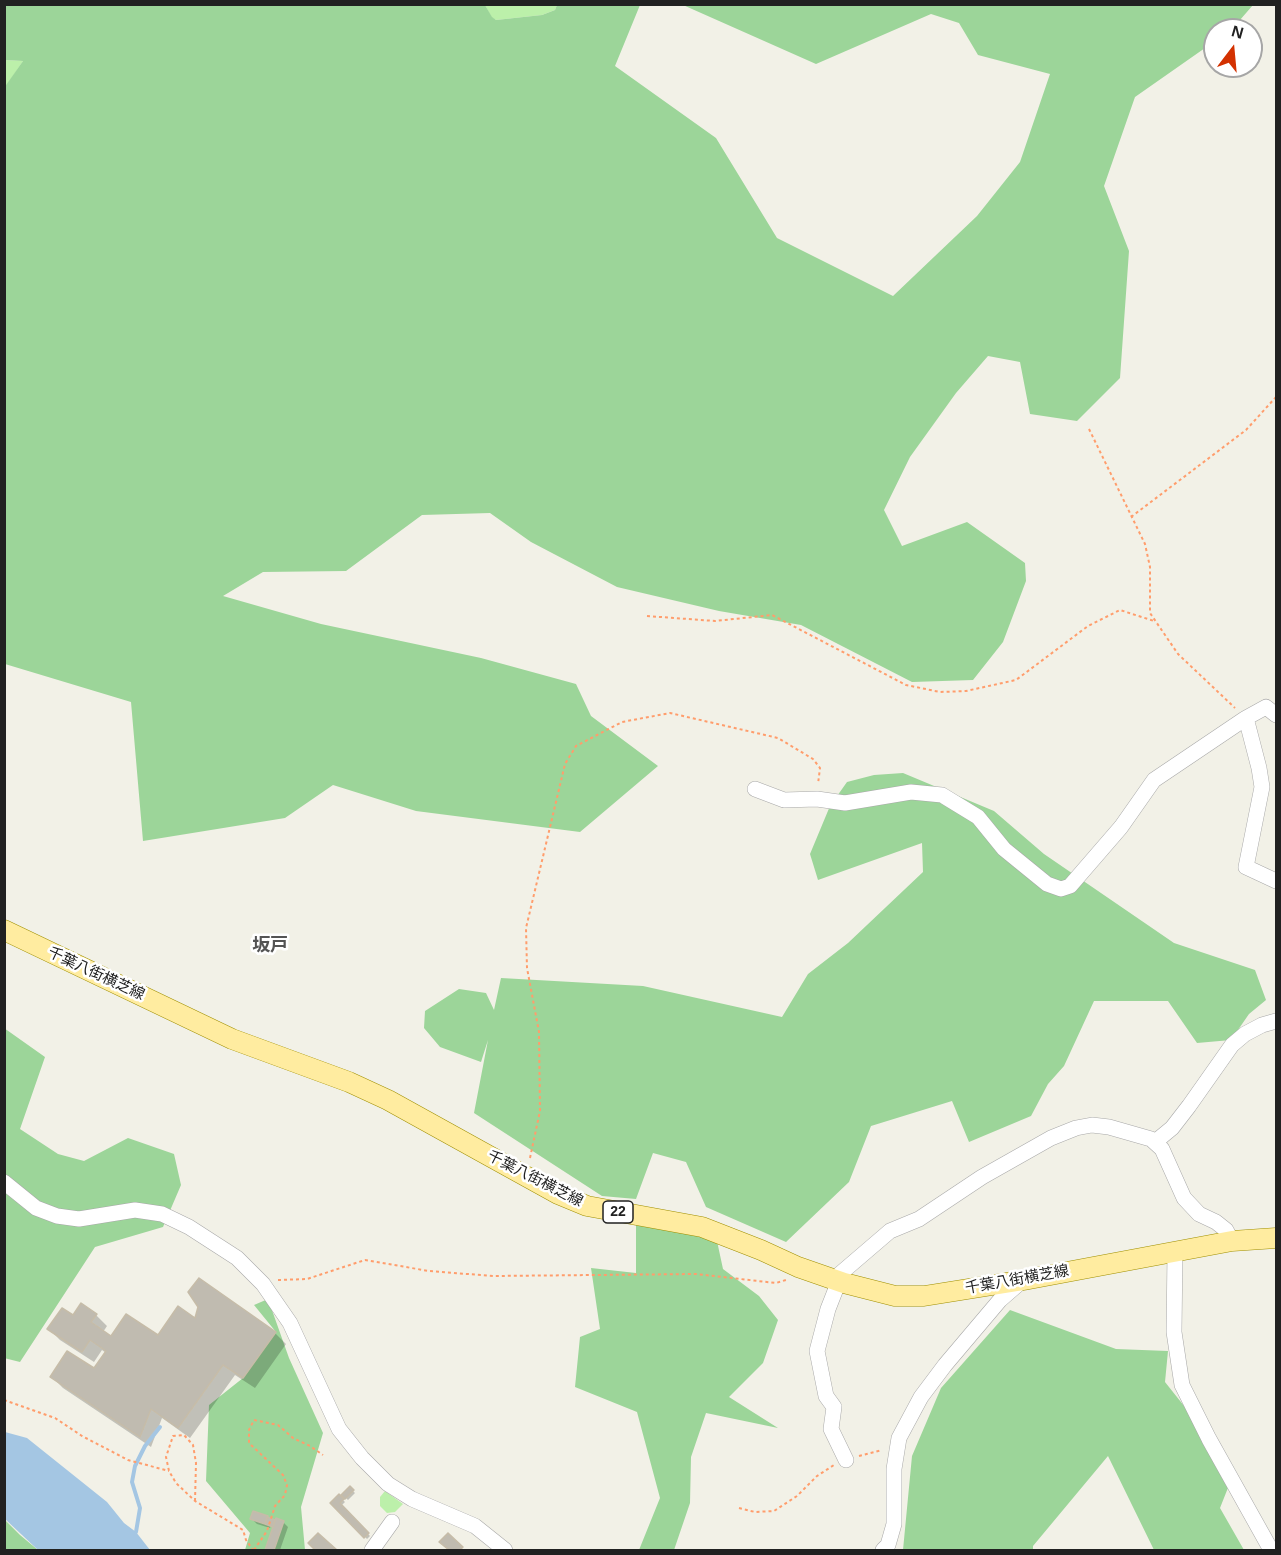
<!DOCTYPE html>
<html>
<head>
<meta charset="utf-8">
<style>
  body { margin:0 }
  #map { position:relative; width:1281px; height:1555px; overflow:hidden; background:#f2f1e7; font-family:Arial,sans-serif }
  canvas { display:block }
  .frame { position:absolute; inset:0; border:6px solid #212121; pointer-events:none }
  .north { position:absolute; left:1203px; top:18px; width:60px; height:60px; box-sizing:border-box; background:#fff; border:2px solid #a6a6a6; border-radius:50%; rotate:16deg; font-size:16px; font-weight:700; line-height:24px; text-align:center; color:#212121 }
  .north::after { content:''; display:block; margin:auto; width:21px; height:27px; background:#d33100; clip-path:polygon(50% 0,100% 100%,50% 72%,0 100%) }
</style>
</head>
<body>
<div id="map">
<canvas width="1281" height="1555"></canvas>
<div class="frame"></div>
<div class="north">N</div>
</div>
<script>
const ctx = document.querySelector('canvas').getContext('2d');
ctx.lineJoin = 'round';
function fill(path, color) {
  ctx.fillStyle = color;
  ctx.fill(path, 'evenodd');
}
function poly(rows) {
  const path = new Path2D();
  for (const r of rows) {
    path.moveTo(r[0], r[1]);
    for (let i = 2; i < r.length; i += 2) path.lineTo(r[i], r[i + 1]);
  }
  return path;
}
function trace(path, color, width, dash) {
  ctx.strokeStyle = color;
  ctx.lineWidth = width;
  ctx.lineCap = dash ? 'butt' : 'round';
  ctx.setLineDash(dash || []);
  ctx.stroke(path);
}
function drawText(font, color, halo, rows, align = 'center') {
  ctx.font = font + ' Arial,"Noto Sans JP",sans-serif';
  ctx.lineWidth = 5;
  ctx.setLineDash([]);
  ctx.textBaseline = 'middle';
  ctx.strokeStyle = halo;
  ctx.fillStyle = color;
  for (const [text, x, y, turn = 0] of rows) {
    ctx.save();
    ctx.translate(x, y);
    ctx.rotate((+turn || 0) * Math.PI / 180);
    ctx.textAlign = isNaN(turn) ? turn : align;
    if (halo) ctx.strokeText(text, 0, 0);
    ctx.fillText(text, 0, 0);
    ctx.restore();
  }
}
const grass = poly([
  [485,5,557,5,555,10,542,15,496,20,492,18],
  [5,60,23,61,5,88],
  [385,1491,403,1504,395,1512,387,1513,380,1506,380,1497]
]);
const forest = poly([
  [485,5,492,17,496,20,542,15,555,10,557,5,640,5,615,66,716,138,777,238,893,296,977,216,1020,162,1050,74,978,55,959,23,931,14,816,64,683,5,1253,5,1233,28,1230,30,1215,30,1215,41,1135,97,1104,186,1129,251,1120,378,1077,421,1030,414,1020,362,988,356,956,393,910,457,884,510,902,546,967,522,1025,563,1026,581,1003,642,973,680,912,682,801,625,719,611,617,587,531,542,490,513,422,515,346,571,263,572,223,596,321,624,481,658,576,684,591,716,658,766,580,832,416,811,333,785,285,818,143,841,131,702,5,664,4,88,23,61,5,60,5,5],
  [903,773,994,811,1044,854,1174,943,1255,970,1266,1000,1249,1014,1231,1040,1197,1043,1168,1001,1094,1001,1064,1066,1048,1084,1031,1116,969,1142,952,1101,871,1126,849,1182,786,1242,706,1207,686,1162,653,1153,636,1199,602,1196,474,1113,488,1040,481,1062,440,1047,424,1028,425,1011,459,989,486,993,494,1010,501,978,643,986,782,1017,808,974,848,943,923,872,922,843,818,880,810,854,830,806,847,782,874,775],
  [4,1028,45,1057,20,1129,58,1154,84,1161,128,1138,174,1154,181,1185,163,1227,95,1247,20,1362,4,1358],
  [636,1221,717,1241,723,1269,759,1296,778,1320,763,1363,729,1397,778,1428,706,1413,691,1457,690,1503,674,1550,639,1550,660,1498,637,1412,575,1387,580,1337,600,1329,591,1268,636,1273],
  [268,1299,289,1358,323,1433,301,1507,305,1550,245,1550,250,1533,206,1481,209,1405,243,1378,276,1332,254,1305],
  [1010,1310,1116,1349,1168,1351,1165,1382,1235,1470,1220,1508,1244,1550,1154,1550,1108,1456,1033,1546,1033,1550,903,1550,912,1456,941,1388],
  [4,1519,20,1535,38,1550,5,1550]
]);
const water = poly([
  [5,1432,27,1438,107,1502,124,1523,136,1532,150,1550,38,1550,5,1519]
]);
const shadow = poly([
  [96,1315,107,1326,103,1332,112,1338,159,1338,196,1320,275,1333,286,1344,255,1388,235,1375,190,1438,162,1418,151,1447,63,1388,52,1377,94,1370,106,1353,102,1350,94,1362,60,1340,49,1329,73,1317],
  [350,1488,355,1493,348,1500,343,1495],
  [339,1496,345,1502,341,1506,370,1536,367,1539,332,1503],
  [252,1519,283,1522,288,1527,280,1550,267,1550,274,1528,271,1526,270,1528,257,1524]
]);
const stream = poly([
  [136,1532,140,1508,132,1482,135,1466,145,1446,160,1427]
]);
const building = poly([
  [199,1278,276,1332,243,1378,223,1365,178,1428,151,1409,140,1437,50,1377,67,1351,94,1368,106,1351,90,1340,82,1352,47,1329,62,1308,73,1315,81,1303,97,1314,91,1322,111,1336,126,1314,158,1335,178,1306,195,1318,198,1307,188,1292,199,1278],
  [350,1486,354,1490,345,1499,341,1495,350,1486],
  [339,1494,344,1499,340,1503,369,1533,364,1538,330,1503,339,1494],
  [253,1511,268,1516,265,1524,250,1519,253,1511],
  [267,1517,275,1520,273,1527,265,1524,267,1517],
  [276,1518,284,1521,274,1550,265,1550,276,1518],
  [318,1533,337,1550,315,1550,308,1543,318,1533],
  [448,1533,463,1547,460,1550,449,1550,439,1542,448,1533]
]);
const path = poly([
  [1089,429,1145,544,1150,567,1150,613,1178,654,1235,708],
  [1131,517,1246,430,1276,397],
  [647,616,715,621,772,615,906,685,940,692,966,691,1016,680,1088,626,1120,610,1154,621],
  [530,1158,540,1111,539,1032,527,968,526,928,565,764,576,746,622,722,670,713,778,738,813,759,820,768,818,784],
  [278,1280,307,1279,365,1260,429,1271,493,1276,696,1274,776,1283,786,1280],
  [4,1400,55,1418,82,1436,128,1460,169,1471],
  [859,1456,882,1450],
  [195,1501,196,1463,193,1445,184,1435,173,1436,166,1457,169,1471,176,1483,195,1501,243,1530,246,1540,253,1550],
  [739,1508,755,1512,774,1511,797,1496,817,1476,834,1465],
  [254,1550,267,1531,275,1506,285,1495,287,1485,283,1475,249,1443,249,1430,254,1420,278,1425,293,1438,310,1446,323,1455]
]);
const minor = poly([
  [1246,718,1259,768,1262,787,1246,867,1276,881],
  [755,789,784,800,817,799,845,803,911,792,942,795,978,817,1004,849,1047,884,1061,889,1070,886,1121,827,1154,780,1246,718,1266,707,1276,715],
  [1155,1142,1172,1128,1189,1106,1232,1045,1245,1034,1262,1025,1276,1021],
  [4,1182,36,1208,57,1216,79,1219,135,1210,162,1214,189,1227,237,1258,263,1284,290,1323,339,1429,362,1458,388,1484,412,1499,475,1526,505,1550],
  [1175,1252,1174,1332,1182,1385,1209,1439,1271,1550],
  [834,1279,890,1231,919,1219,982,1177,1051,1138,1076,1128,1092,1125,1109,1127,1151,1139,1162,1149,1184,1198,1199,1214,1216,1222,1226,1230,1232,1241],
  [839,1281,828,1309,817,1351,826,1396,834,1407,831,1429,846,1460],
  [372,1550,392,1522],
  [883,1550,888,1545,894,1524,894,1469,899,1438,921,1397,945,1365,1000,1300,1023,1280]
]);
const major = poly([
  [4,930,232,1039,349,1082,388,1100,558,1194,587,1206,702,1227,761,1250,798,1267,844,1283,895,1296,924,1296,1024,1280,1232,1241,1276,1238]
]);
const shields = [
  [618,1212,30]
];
const shieldNames = [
  ["22",618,1212]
];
const streetNames = [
  ["千葉八街横芝線",96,974,25],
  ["千葉八街横芝線",535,1179,27],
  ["千葉八街横芝線",1017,1280,-10]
];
const quarterNames = [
  ["坂戸",270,946]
];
fill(grass, '#bcf0aa');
fill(forest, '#9cd599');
fill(water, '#a4c6e3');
fill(shadow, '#0003');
trace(stream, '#a4c6e3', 4);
fill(building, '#c0bbb0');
trace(building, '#c6bca8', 1.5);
trace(minor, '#a8a8a8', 16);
trace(major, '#9f8f00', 21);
trace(path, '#ff9d6c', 2, [3, 3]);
trace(minor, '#fff', 15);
trace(major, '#ffeca0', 20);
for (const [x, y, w] of shields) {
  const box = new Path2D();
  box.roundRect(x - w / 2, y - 11, w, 22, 4.5);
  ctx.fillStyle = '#fff';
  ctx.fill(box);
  trace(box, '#212121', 1.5);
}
drawText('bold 14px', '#212121', null, shieldNames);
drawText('15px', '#212121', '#fff', streetNames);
drawText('bold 18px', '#545454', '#fff', quarterNames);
</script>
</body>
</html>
